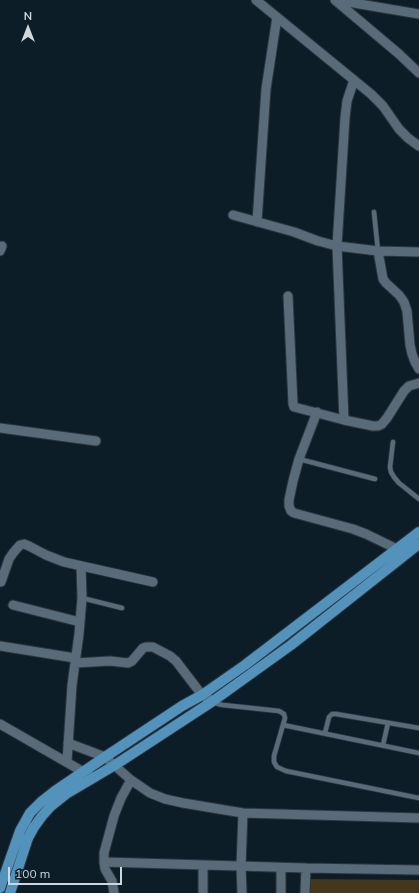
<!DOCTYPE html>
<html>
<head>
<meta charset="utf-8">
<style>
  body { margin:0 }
  #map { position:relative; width:419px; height:893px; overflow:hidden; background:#0d1d28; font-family:Mulish,sans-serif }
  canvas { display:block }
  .north { position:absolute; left:8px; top:8px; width:40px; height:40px; -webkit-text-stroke:3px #0d1d28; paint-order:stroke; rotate:0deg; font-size:11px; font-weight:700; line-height:16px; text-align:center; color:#cdd7de }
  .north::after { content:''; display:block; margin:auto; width:14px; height:18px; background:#cdd7de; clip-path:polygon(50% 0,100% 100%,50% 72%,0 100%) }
  .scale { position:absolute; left:8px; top:867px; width:114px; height:18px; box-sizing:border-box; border:2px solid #cdd7de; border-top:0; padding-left:5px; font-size:12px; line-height:14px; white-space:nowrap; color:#cdd7de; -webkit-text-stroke:3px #0d1d28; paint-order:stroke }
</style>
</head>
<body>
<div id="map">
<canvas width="419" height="893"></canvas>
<div class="north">N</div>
<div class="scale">100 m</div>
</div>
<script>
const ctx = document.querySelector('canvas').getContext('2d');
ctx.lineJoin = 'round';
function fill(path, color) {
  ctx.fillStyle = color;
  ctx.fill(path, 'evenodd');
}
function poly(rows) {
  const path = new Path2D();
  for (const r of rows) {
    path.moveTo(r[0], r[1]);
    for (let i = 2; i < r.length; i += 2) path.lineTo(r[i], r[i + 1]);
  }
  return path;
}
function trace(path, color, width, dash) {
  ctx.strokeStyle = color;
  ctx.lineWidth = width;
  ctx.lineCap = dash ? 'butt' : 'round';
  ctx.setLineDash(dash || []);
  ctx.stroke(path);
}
const green = poly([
  [302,879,419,880,419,893,301,893]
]);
const service = poly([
  [374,212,378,251],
  [393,442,390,467,391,472,394,477,399,483,419,499],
  [299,459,375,479],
  [82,598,122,608],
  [213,701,218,704,223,705,279,711,284,714,285,718,274,756,274,762,277,767,286,771,419,798],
  [283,725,419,753],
  [325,733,329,717,332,714,336,714,419,728],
  [383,745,388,723]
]);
const minor = poly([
  [256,0,371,94,383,106,399,129,408,138,419,146],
  [335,0,399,54,419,73],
  [336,0,419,14],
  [233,215,294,232,318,241,337,246,378,251,419,252],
  [257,222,266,89,277,17],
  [0,251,2,246],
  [378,251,383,279,386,283,399,295,404,302,407,311,410,345,412,354,415,362,419,369],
  [288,296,293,404,294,407,298,408,344,420,373,426,378,426,382,424,387,418,404,391,409,386,419,383],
  [317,412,299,459,293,481,289,500,289,506,291,511,294,513,353,529,366,534,397,549],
  [344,420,337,246,345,118,347,101,354,80],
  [0,428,96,441],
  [1,582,9,559,13,553,20,545,24,544,29,546,46,555,64,562,153,582],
  [13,605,80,622],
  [0,646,75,658],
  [75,663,110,661,128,663,132,661,143,648,146,647,153,647,170,656,176,661,202,695,213,701],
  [0,724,94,778],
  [68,743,105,757,131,780,150,793,165,799,183,803,243,813,419,818],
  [67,762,72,685,79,634,82,598,81,566],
  [104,862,306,868,419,870],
  [281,868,281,893],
  [114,893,112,881,105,869,104,862,104,853,114,816,121,798,131,780],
  [203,893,203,865],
  [242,893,241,866,243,813],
  [305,893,306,868]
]);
const primary = poly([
  [0,888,20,831,30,813,41,802,55,791,105,757,182,706,202,695,245,665,419,532],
  [10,893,28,838,34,827,42,816,51,806,66,794,115,765,213,701,291,645,419,544]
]);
fill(green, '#45371d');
trace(service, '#2d353e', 6);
trace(minor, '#2d353e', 11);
trace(primary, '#2d353e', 12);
trace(service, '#596b78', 4.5);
trace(minor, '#596b78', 9);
trace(primary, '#5392bb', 10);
</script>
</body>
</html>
